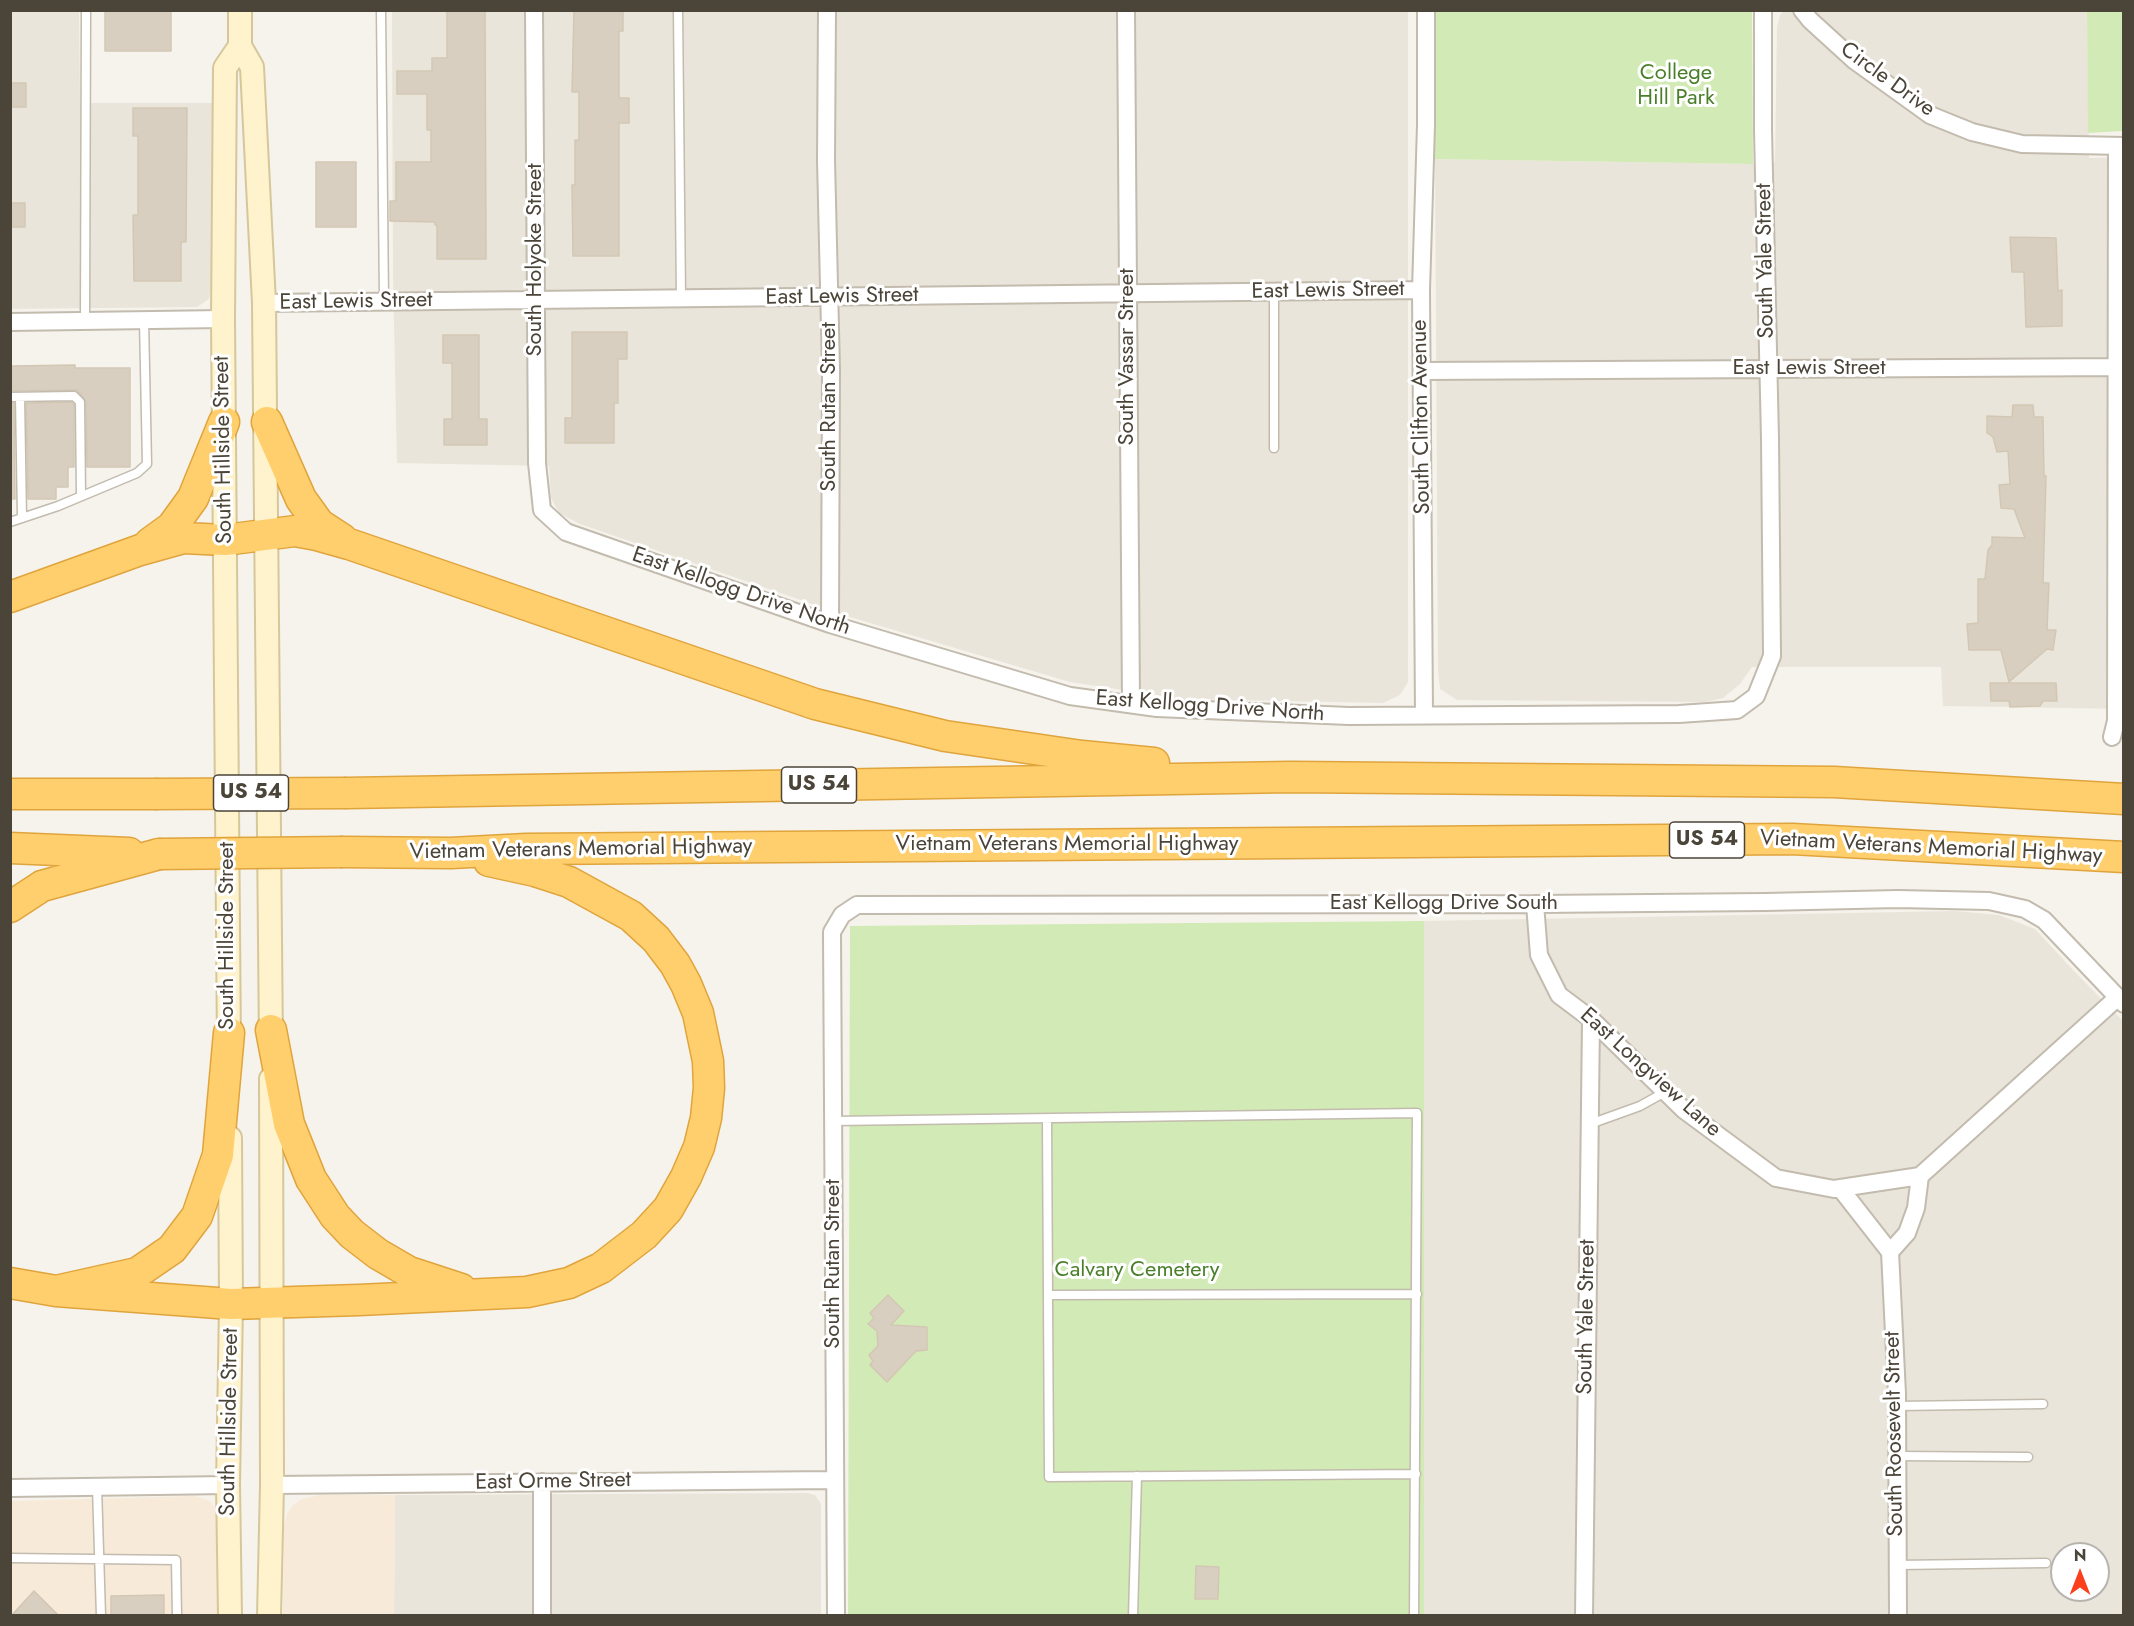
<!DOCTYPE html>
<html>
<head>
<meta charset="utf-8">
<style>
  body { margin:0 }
  #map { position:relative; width:2134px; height:1626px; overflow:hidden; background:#f6f3ec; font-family:Jost,sans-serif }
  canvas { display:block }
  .frame { position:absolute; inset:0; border:12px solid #4b4439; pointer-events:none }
  .north { position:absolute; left:2050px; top:1542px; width:60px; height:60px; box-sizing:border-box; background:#fff; border:2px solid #b7b4b0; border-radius:50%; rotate:0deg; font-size:16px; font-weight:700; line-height:24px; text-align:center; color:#4b4439 }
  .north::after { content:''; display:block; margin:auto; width:21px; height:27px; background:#fc3f1d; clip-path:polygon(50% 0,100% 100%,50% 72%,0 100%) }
</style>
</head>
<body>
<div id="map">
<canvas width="2134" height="1626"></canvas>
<div class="frame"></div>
<div class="north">N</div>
</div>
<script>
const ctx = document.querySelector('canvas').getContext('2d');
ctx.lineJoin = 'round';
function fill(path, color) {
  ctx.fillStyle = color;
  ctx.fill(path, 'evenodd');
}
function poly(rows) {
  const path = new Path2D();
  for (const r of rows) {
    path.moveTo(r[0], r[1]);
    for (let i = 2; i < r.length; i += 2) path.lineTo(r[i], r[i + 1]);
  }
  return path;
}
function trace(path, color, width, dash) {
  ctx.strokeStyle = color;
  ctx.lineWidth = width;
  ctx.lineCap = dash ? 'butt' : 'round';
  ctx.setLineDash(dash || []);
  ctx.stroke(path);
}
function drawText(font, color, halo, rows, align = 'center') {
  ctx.font = font + ' Jost,sans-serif';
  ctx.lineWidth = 6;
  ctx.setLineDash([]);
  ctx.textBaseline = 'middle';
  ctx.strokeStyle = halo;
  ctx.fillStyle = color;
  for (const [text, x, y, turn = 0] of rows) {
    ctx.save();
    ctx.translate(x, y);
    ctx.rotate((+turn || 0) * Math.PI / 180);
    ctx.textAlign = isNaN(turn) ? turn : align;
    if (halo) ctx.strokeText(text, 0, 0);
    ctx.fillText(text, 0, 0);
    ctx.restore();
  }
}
const residential = poly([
  [10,11,79,11,80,103,215,103,213,279,209,299,197,307,11,309],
  [392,11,1408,11,1408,682,1400,695,1383,703,1183,699,1070,682,850,617,580,524,559,513,551,498,549,466,397,463,393,277],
  [1784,11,2087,11,2089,158,2123,157,2123,709,1943,706,1941,667,1752,667,1740,684,1723,698,1705,702,1457,700,1440,689,1438,671,1435,159,1753,164,1775,162,1777,27,1780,15],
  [1955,911,1999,915,2035,929,2073,970,2123,1021,2123,1615,1424,1615,1424,921],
  [2062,1554,2098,1554,2098,1590,2062,1590],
  [807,1493,815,1495,821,1504,821,1615,394,1616,395,1495]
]);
const commercial = poly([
  [320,1495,395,1495,394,1615,283,1615,284,1526,287,1514,293,1505,302,1499],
  [195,1496,210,1501,218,1513,219,1615,11,1615,10,1501]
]);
const green = poly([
  [1434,11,1752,11,1753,164,1435,159],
  [2087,11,2123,11,2123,131,2088,133],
  [1424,921,1424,1615,848,1616,850,926]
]);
const building = poly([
  [105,10,171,10,171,51,105,51,105,10],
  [574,10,623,10,623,31,619,31,619,98,629,98,629,123,619,123,619,256,573,256,572,185,575,185,575,140,579,140,579,92,572,92,574,10],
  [447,11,485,11,486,259,437,259,437,225,435,225,435,222,390,221,390,201,396,201,396,162,431,162,431,130,427,130,427,94,397,94,397,71,432,71,432,58,447,58,447,11],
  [10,83,26,83,26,107,10,107,10,83],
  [133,108,187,108,186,242,181,242,181,281,134,281,133,215,138,215,138,136,133,136,133,108],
  [316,162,356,162,356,227,316,227,316,162],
  [10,203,25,203,25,227,10,227,10,203],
  [2010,237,2056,238,2058,291,2062,290,2062,326,2026,327,2024,272,2012,272,2010,237],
  [572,332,627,332,627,359,618,359,618,403,614,403,614,443,565,443,565,418,572,418,572,332],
  [443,335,479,335,479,419,487,419,487,445,444,445,444,419,452,419,452,363,443,363,443,335],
  [75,365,75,368,130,368,130,467,87,467,86,402,77,390,10,391,10,366,75,365],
  [71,402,74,405,74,467,68,467,68,487,56,487,56,499,28,499,26,403,71,402],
  [10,403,14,403,15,499,10,499,10,403],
  [2013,405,2033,405,2034,417,2043,417,2044,476,2046,476,2043,583,2049,583,2047,630,2056,630,2053,650,2047,649,2009,682,2001,650,1969,650,1967,624,1978,623,1978,579,1985,579,1988,550,1992,545,1992,537,2025,538,2014,509,2001,508,1999,485,2010,484,2008,451,1997,452,1993,437,1987,433,1987,416,2012,417,2013,405],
  [1990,683,2056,683,2057,701,2043,701,2040,706,2010,707,2009,701,1991,701,1990,683],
  [888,1295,904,1311,891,1325,927,1327,927,1350,916,1351,887,1382,870,1365,873,1361,869,1355,878,1346,877,1331,868,1324,874,1318,870,1313,888,1295],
  [1196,1566,1219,1567,1218,1599,1195,1599,1196,1566],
  [34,1591,59,1616,11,1616,34,1591],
  [164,1595,164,1616,111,1616,111,1596,164,1595]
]);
const lane = poly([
  [381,10,384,301],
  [678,10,681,298],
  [85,321,86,10],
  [10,397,74,396,80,402,81,496],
  [20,397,22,518],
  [1274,448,1274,292],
  [10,522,58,506,137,473,147,464,144,320],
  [1047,1119,1049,1477,1416,1474],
  [834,1121,1417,1113,1414,1616],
  [1590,1124,1640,1106,1665,1092],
  [1048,1295,1417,1294],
  [1897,1406,2043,1404],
  [1897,1456,2028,1457],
  [97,1487,101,1616],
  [10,1558,176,1560,177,1616],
  [1897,1565,2046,1563],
  [1133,1616,1137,1476]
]);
const street = poly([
  [534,10,537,463,542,510,566,532,830,624,1070,696,1157,708,1349,716,1679,714,1737,710,1756,696,1772,656,1770,439,1763,130,1763,10],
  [827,10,826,160,831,370,830,624],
  [1126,10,1131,704],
  [1802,10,1810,20,1855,61,1930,115,1972,132,2022,144,2124,146],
  [264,303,1421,290],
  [10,322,223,319],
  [1422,371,2124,367],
  [1424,715,1421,290,1426,125,1426,10],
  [2112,737,2116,721,2117,146],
  [1535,904,1539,955,1559,995,1591,1019,1684,1110,1776,1178,1834,1189,1920,1176,2117,998],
  [1840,1188,1890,1252,1907,1233,1916,1208,1920,1176],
  [1890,1252,1897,1394,1898,1616],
  [542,1482,542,1616],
  [272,1485,835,1480],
  [10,1488,228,1485],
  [836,1616,832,932,842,915,857,905,1535,904,1765,902,1898,899,1989,901,2025,909,2044,920,2124,1004],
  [1584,1616,1591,1019]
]);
const secondary = poly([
  [240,10,240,46,252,67,264,303,271,1046],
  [229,1048,223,319,225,68,240,46],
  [230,1138,231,1304,228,1485,230,1616],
  [269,1616,272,1485,271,1079]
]);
const highway = poly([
  [267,422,301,499,319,524,342,539],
  [150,543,172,527,193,498,224,422],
  [10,597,140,550,183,538,225,540,295,531,317,535,349,544,815,704,945,736,1082,756,1154,763],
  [347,793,1291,777,1834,782,2124,799],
  [10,794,155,794],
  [10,848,129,853],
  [343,852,451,853,526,849,1792,839,2124,857],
  [10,907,42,886,159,854],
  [271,1030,289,1124,311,1179,335,1216,352,1234,378,1254,409,1272,461,1289],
  [10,1283,56,1291,137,1273,172,1249,197,1216,218,1155,229,1033],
  [56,1291,231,1304,359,1300,527,1292,569,1283,601,1268,644,1235,668,1209,686,1177,699,1147,706,1118,709,1088,708,1061,698,1013,686,984,675,964,656,939,631,916,569,882,535,871,489,861]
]);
const highwayBridge = poly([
  [155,794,347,793],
  [159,854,343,852]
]);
const shields = [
  [819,785,75],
  [251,793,75],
  [1707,840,75]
];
const shieldNames = [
  ["US 54",819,785],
  ["US 54",251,793],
  ["US 54",1707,840]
];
const parkNames = [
  ["College",1676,74],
  ["Hill Park",1676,99],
  ["Calvary Cemetery",1137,1271]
];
const streetNames = [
  ["Circle Drive",1887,80,36],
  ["South Holyoke Street",536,260,-90],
  ["South Yale Street",1766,261,-91],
  ["East Lewis Street",1328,291,-1],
  ["East Lewis Street",842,297,-1],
  ["East Lewis Street",356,302,-1],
  ["South Vassar Street",1128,357,-90],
  ["East Lewis Street",1809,369],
  ["South Rutan Street",830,407,-90],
  ["South Clifton Avenue",1422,417,-91],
  ["South Hillside Street",224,450,-91],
  ["East Kellogg Drive North",741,592,19],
  ["East Kellogg Drive North",1210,707,4],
  ["Vietnam Veterans Memorial Highway",1067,845],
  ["Vietnam Veterans Memorial Highway",1931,848,3],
  ["Vietnam Veterans Memorial Highway",581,850,-1],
  ["East Kellogg Drive South",1444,904],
  ["South Hillside Street",228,936,-90],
  ["East Longview Lane",1650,1073,42],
  ["South Rutan Street",834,1264,-90],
  ["South Yale Street",1587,1317,-89],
  ["South Hillside Street",230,1422,-89],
  ["South Roosevelt Street",1895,1434,-91],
  ["East Orme Street",553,1482,-1]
];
fill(residential, '#eae5da');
fill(commercial, '#f7ead8');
fill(green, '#d2eab5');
fill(building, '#d8cfc1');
trace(building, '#d3c7b4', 1.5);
trace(lane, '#c2bbae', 11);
trace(street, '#c2bbae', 20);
trace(secondary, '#d6c79b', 26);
trace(highway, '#e0a43c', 33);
trace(lane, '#fff', 8);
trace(street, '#fff', 16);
trace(secondary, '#fff3cd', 22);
trace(highway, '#ffcf6e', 30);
trace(highwayBridge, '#e0a43c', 33, []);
trace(highwayBridge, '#ffcf6e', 30);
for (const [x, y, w] of shields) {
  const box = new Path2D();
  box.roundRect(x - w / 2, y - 18, w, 36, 4.5);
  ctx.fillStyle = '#fff';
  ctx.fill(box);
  trace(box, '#4b4439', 1.5);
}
drawText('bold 21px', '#4b4439', null, shieldNames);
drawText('22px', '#4a7f2a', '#fff', parkNames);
drawText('22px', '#4b4439', '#fff', streetNames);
</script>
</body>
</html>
